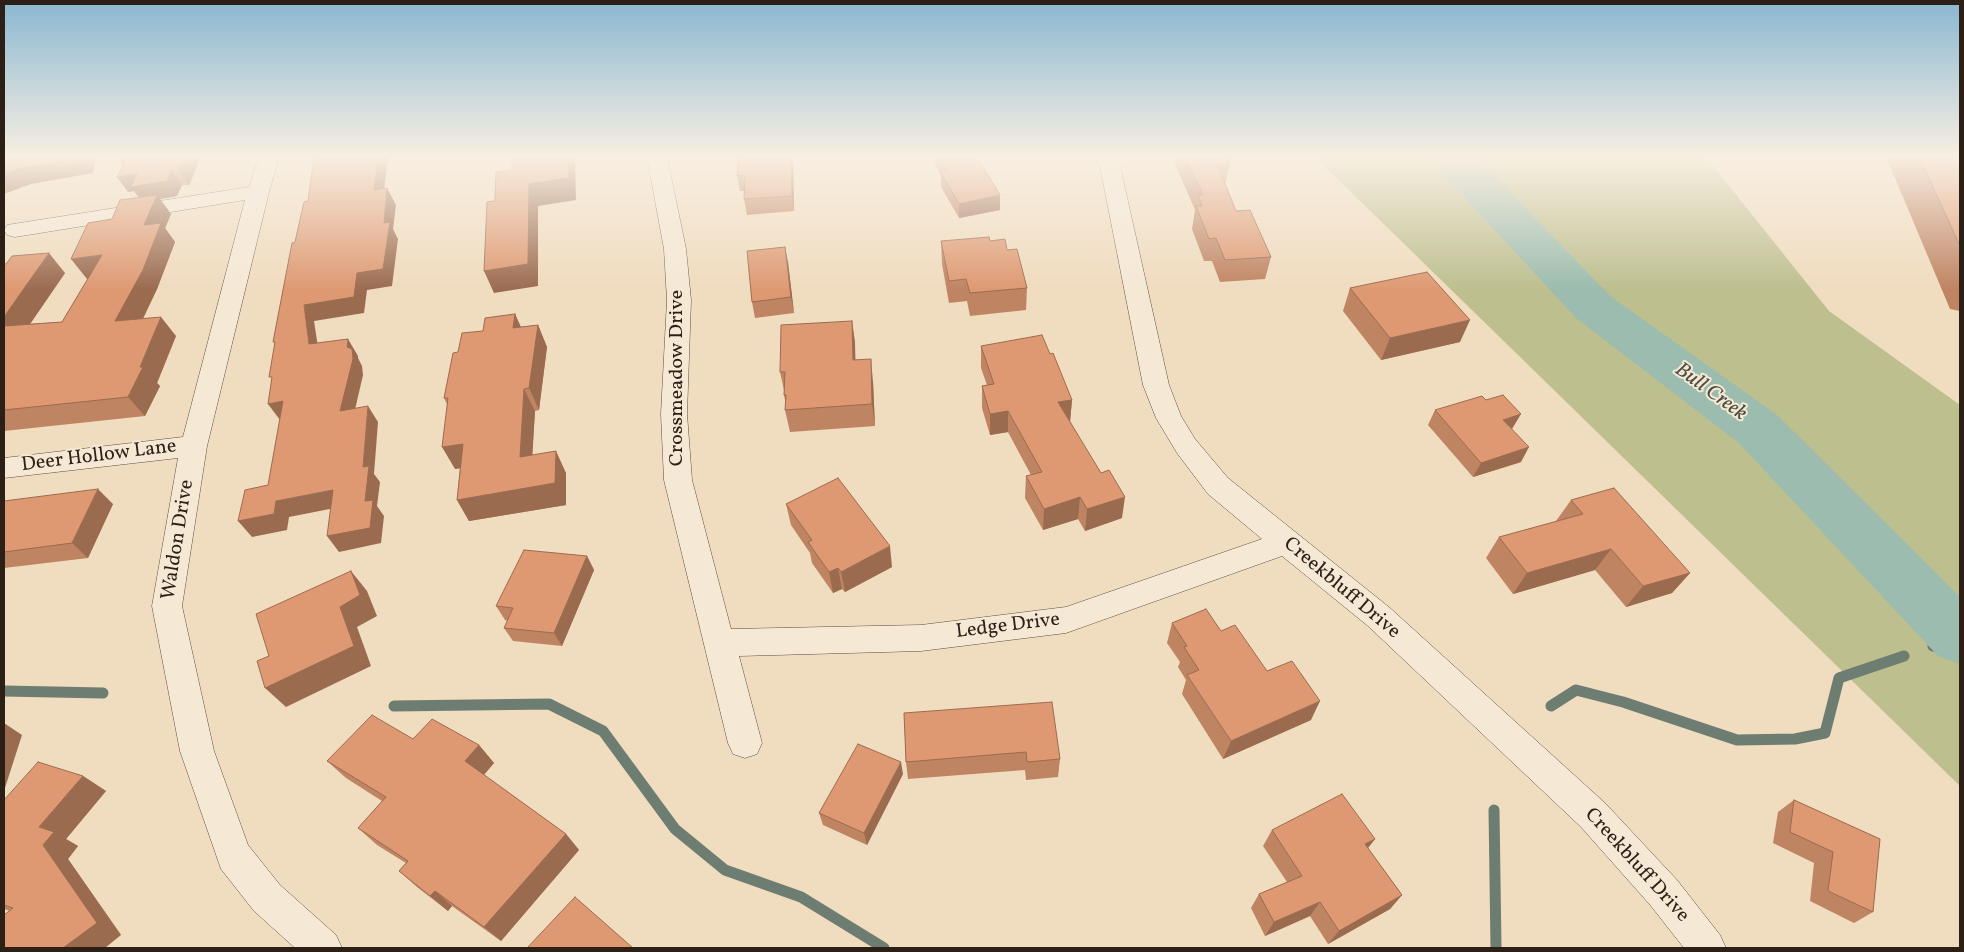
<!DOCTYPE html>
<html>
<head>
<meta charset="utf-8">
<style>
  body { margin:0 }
  #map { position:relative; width:1964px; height:952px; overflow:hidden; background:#f0dcbf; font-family:Vollkorn,serif }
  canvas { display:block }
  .frame { position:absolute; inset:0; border:5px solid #2b1f16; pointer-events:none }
</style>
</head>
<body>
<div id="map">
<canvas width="1964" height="952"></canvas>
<div class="frame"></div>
</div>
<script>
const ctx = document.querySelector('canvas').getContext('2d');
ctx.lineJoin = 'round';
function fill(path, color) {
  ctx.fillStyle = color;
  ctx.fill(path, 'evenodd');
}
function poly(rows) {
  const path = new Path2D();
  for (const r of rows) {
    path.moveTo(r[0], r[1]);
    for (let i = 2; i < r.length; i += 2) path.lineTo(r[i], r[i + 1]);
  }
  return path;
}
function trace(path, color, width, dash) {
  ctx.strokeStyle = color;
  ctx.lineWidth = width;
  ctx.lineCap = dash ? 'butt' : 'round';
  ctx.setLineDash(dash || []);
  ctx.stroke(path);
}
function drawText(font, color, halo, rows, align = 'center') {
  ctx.font = font + ' Vollkorn,serif';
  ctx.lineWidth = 4;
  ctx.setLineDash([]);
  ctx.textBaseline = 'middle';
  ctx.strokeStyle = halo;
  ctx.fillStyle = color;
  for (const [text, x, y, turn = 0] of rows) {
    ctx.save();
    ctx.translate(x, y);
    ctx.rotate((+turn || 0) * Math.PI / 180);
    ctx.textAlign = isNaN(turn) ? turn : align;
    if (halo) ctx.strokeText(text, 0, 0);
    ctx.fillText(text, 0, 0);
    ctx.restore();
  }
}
const green = poly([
  [1315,157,1706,157,1829,311,1960,405,1960,786]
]);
const stream = poly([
  [1933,646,1960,637],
  [4,691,103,693],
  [394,706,549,704,603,731,675,829,725,870,801,897,884,948],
  [1551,706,1576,690,1623,702,1737,740,1795,739,1825,733,1839,678,1904,656],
  [1494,810,1496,948]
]);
const river = poly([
  [1434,157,1476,157,1610,296,1777,415,1960,597,1960,664,1938,656,1739,443,1576,318,1443,174,1434,157]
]);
const street = poly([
  [259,157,279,157,269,192,207,446,182,606,214,751,248,845,280,885,336,935,342,948,295,948,254,911,221,869,180,751,152,606,178,458,4,478,4,458,183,437,245,200,15,237,7,235,4,230,7,225,249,187,259,157],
  [647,157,667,157,686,249,691,300,687,414,692,480,731,629,921,625,1066,607,1262,539,1208,494,1177,453,1156,418,1143,385,1100,166,1094,157,1114,157,1120,166,1169,385,1181,416,1195,439,1228,478,1390,608,1605,803,1677,880,1720,935,1726,948,1684,948,1651,906,1581,827,1368,626,1282,556,1066,633,921,651,739,656,762,743,757,754,745,758,733,754,728,743,664,480,661,414,667,300,664,249,647,157]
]);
const wall = poly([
  [117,157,201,157,189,185,182,185,177,196,160,199,171,214,165,228,175,242,157,289,143,319,176,336,157,383,160,386,145,416,4,431,4,264,65,273,30,324,62,322,88,279,112,219,139,197,134,191,128,192,123,165],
  [793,157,794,211,747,215,744,199,744,191,740,191,737,176],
  [931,157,977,157,1000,195,1000,210,959,218,941,187,941,176],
  [1172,157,1227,157,1230,163,1225,184,1236,211,1271,257,1265,279,1220,282,1212,261,1204,261,1192,229,1195,210],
  [1888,157,1960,157,1960,311,1950,309,1887,159],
  [941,241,990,241,1007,250,1027,288,1026,310,970,316,967,301,949,303,942,264],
  [788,262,794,313,755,318,752,302],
  [1350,288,1460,342,1381,360,1343,311],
  [515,314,521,327,538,325,547,347,539,410,535,411,532,455,566,473,566,505,469,521,457,500,460,468,455,469,447,404,444,398,458,352,483,331],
  [852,321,855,343,855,360,873,382,875,426,790,432,785,410,786,405,784,395,784,390,780,372],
  [981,346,1050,354,1072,400,1070,421,1122,518,1085,531,1078,519,1043,530,1025,498,1026,476,1031,475,1008,432,990,435,982,408,982,386,987,385,981,368],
  [1435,410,1512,429,1521,462,1473,477,1428,425],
  [1571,500,1690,573,1672,593,1626,607,1595,570,1513,594,1486,558,1499,537,1557,522,1556,521],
  [4,501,113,504,88,558,4,568],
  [786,504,892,567,845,592,842,589,833,593,812,563,810,553,791,525],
  [587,556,594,570,562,646,513,641,504,628,508,621,505,620,496,606],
  [1172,623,1221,631,1267,671,1311,720,1223,759,1182,694,1186,680,1178,667,1180,662,1167,643],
  [904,713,1060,759,1058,777,1026,780,1025,770,908,779,906,762],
  [413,739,479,745,494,763,484,775,566,834,579,850,501,941,452,906,448,911,417,887,399,871,406,863,377,845,358,828,382,801,346,778,327,761],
  [903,774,867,845,823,825,819,813],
  [83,776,106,791,66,839,78,846,68,859,121,935,10,911,4,909,4,800],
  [1794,800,1880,839,1873,912,1854,923,1810,901,1814,863,1773,843,1778,812],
  [1272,830,1375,839,1368,848,1402,895,1390,909,1328,944,1310,916,1265,936,1251,908,1259,894,1287,882,1263,846]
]);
const shadedWall = poly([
  [82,157,96,157,93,173,31,184,4,194,4,174,19,169],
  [117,157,133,157,126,169],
  [184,157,201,157,189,185,178,170],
  [378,157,388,157,382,207,374,190],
  [568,157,575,157,576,200,538,206,538,286,494,293,484,271,529,184],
  [791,157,793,157,794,211,792,196],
  [171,170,182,185,177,196,160,199,171,214,165,228,175,242,157,289,132,341,115,321,144,225,142,202,134,191,128,192,117,177],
  [387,188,396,205,393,229,398,239,392,286,367,290,364,313,314,321,320,360,309,344,304,305,357,273,384,223],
  [1000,195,1000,210,959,218,959,204],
  [785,247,788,262,794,313,791,297],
  [49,253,65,273,15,346,4,334,4,317],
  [102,255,117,275,87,279,71,259],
  [515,314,525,337,513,328],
  [161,317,176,336,157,383,160,386,145,416,128,397],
  [1470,320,1460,342,1381,360,1390,338],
  [852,321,855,343,856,383,853,360],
  [538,325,547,347,539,410,529,388],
  [348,339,358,356,358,358,362,366,363,375,351,427,340,411],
  [871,359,873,382,875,426,872,404],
  [524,389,535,411,531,479,520,457],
  [1072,400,1070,422,1058,402],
  [283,401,280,420,268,404],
  [368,406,378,422,374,474,380,482,377,506,384,516,381,543,339,552,327,536,365,501,363,467],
  [1008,411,1008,432,990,435,990,414],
  [1521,414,1512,429,1503,420],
  [463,444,475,466,455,469,442,447],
  [1529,447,1521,462,1473,477,1481,463],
  [556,451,566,473,566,505,469,521,457,500],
  [98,489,113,504,88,558,72,543],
  [333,490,345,506,289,517,287,530,252,537,238,521,276,501],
  [1080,497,1078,519,1043,530,1044,509],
  [1125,497,1122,518,1085,531,1087,509],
  [890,546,892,567,845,592,841,572],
  [1611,549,1595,570,1513,594,1527,573],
  [587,556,594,570,562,646,554,633],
  [838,568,842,589,833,593,829,572],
  [351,571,367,591,377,616,357,627,371,666,286,707,265,688,340,607],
  [1690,573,1672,593,1626,607,1643,586],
  [1320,701,1311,720,1223,759,1231,741],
  [4,723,22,735,4,791],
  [479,745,494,763,480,779,465,761],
  [901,762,903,774,867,845,864,833],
  [83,776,106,791,66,839,78,846,68,859,121,935,105,948,63,948,39,827],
  [566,834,579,850,501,941,484,927],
  [1375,839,1363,854,1365,844],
  [435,891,452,906,448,911,430,896],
  [1402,895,1390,909,1328,944,1339,931],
  [1320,902,1310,916,1265,936,1274,922]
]);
const building = poly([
  [4,157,82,157,82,158,19,169,4,174,4,157],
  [127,157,184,157,178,170,171,170,167,181,131,187,137,174,117,177,127,157],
  [314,157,378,157,374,190,387,188,384,223,390,222,383,269,357,273,354,297,304,305,309,344,348,339,347,347,352,349,353,359,340,411,368,406,363,467,369,466,365,501,373,500,370,528,327,536,333,490,276,501,274,514,238,521,245,490,268,485,283,401,268,404,272,377,269,377,275,342,273,342,292,243,295,242,304,202,308,201,314,157],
  [512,157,568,157,569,178,529,184,528,264,484,271,487,202,495,201,496,172,512,170,512,157],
  [738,157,791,157,792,196,744,199,745,175,737,176,738,157],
  [938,157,977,157,1000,195,959,204,941,172,947,171,938,157],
  [1185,157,1227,157,1230,163,1217,164,1236,211,1250,210,1271,257,1225,260,1216,238,1209,239,1196,206,1202,206,1198,195,1203,195,1185,157],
  [1919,157,1960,157,1960,246,1919,157],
  [157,195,144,225,161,223,143,270,115,321,161,317,140,367,143,367,128,397,4,410,4,326,62,322,102,255,71,259,88,223,112,219,120,200,157,195],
  [989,237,990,241,1005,239,1007,250,1017,249,1027,288,970,293,966,279,949,281,941,241,989,237],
  [785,247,791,297,752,302,747,251,785,247],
  [49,253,4,317,4,264,6,264,12,256,49,253],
  [1427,272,1470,320,1390,338,1350,288,1427,272],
  [515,314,513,328,538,325,529,388,524,389,520,457,556,451,555,483,457,500,463,444,442,447,448,398,444,398,453,353,458,352,462,333,483,331,485,318,515,314],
  [852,321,853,360,871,359,872,404,785,410,786,395,784,395,785,372,780,372,781,325,852,321],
  [1042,335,1050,354,1053,353,1072,400,1058,402,1101,473,1109,470,1125,497,1087,509,1080,497,1044,509,1026,476,1042,472,1008,411,990,414,982,386,994,384,981,346,1042,335],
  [1503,395,1521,414,1503,420,1529,447,1481,463,1435,410,1482,396,1486,400,1503,395],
  [838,478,890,546,841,572,838,568,829,572,808,542,812,540,786,504,838,478],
  [1614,488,1690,573,1643,586,1611,549,1527,573,1499,537,1583,514,1571,500,1614,488],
  [98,489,72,543,4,552,4,501,98,489],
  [524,550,587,556,554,633,504,628,513,608,496,606,524,550],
  [351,571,360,595,340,607,354,646,265,688,257,661,269,656,256,614,351,571],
  [1206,609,1221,631,1235,625,1267,671,1292,661,1320,701,1231,741,1187,675,1199,670,1184,647,1187,646,1172,623,1206,609],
  [1052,702,1060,759,1027,762,1026,752,906,762,904,713,1052,702],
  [372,715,413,739,432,719,479,745,465,761,566,834,484,927,435,891,430,896,399,871,408,861,358,828,386,797,327,761,372,715],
  [858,744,901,762,864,833,819,813,858,744],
  [38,762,83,776,39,827,54,832,43,845,97,923,63,948,4,948,4,915,13,908,4,905,4,800,38,762],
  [1342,794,1375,839,1365,844,1402,895,1339,931,1320,902,1274,922,1259,894,1302,876,1272,830,1342,794],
  [1794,800,1880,839,1873,912,1828,891,1833,852,1790,832,1794,800],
  [575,897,633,948,527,948,575,897]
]);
const streetNames = [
  ["Crossmeadow Drive",678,378,-90],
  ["Deer Hollow Lane",99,457,-7],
  ["Waldon Drive",179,540,-81],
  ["Creekbluff Drive",1341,589,40],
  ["Ledge Drive",1008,627,-7],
  ["Creekbluff Drive",1636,866,48]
];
const waterNames = [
  ["Bull Creek",1710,393,36]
];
fill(green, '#bdbf8f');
trace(stream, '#6e7d71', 11);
fill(river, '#9bbcae');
trace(street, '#5c4e40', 1);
fill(street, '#f5e8d5');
fill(wall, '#bf8462');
fill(shadedWall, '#9b6b50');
fill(building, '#de9972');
trace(building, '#9b6b50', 1);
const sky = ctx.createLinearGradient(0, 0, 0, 290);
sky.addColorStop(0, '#89b7d1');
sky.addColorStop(0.54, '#f8efe2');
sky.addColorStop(1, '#f8efe200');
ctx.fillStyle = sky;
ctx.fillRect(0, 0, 1964, 290);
drawText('20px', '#2b1f16', '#f5e8d5', streetNames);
drawText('italic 21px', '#4d4e44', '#f5e8d5', waterNames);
</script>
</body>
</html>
